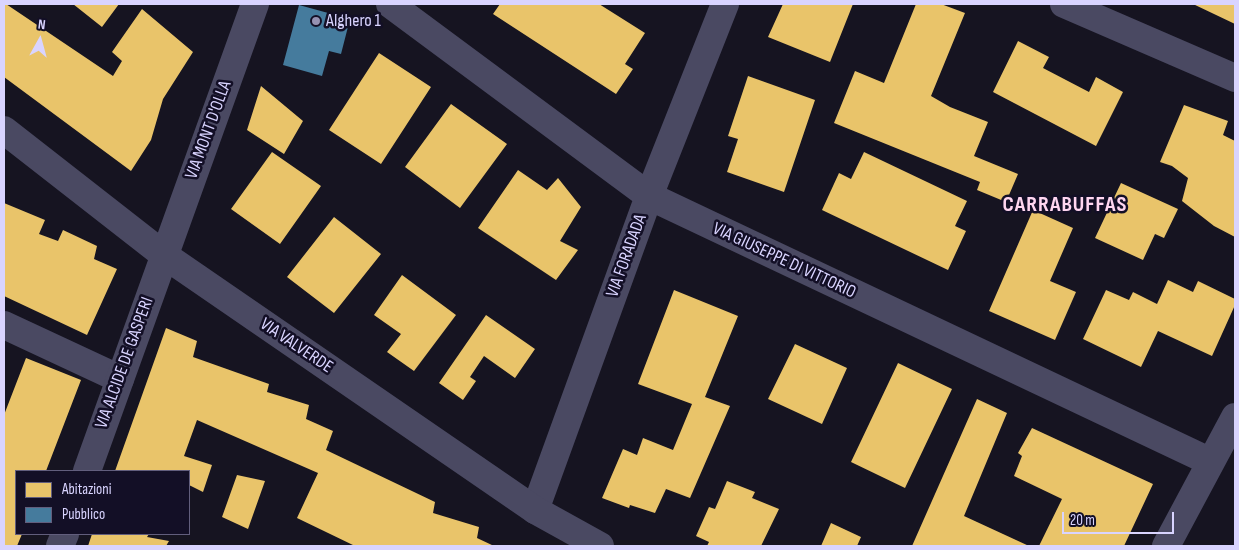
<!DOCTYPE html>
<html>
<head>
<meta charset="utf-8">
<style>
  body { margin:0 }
  #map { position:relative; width:1239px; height:550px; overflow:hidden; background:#161421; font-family:"Sofia Sans Condensed",sans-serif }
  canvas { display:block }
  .frame { position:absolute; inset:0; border:5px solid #d9d4ff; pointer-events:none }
  .legend { position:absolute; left:15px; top:470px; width:175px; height:65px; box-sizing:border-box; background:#130f26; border:1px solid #625e7d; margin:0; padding:6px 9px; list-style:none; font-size:15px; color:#d9d4ff }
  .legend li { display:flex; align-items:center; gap:10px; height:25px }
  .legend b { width:25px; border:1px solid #625e7d }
  .north { position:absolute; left:15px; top:15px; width:50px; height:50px; -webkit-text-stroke:4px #130f26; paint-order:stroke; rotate:7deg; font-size:14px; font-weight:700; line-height:20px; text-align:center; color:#d9d4ff }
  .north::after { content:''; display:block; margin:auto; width:18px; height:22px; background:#d9d4ff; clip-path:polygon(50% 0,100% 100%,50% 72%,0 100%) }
  .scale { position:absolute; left:1062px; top:512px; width:112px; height:22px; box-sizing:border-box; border:2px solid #d9d4ff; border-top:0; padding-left:6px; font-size:15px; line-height:18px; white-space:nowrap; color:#d9d4ff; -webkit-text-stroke:4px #130f26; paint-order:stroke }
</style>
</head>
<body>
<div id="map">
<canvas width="1239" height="550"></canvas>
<div class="frame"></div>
<ul class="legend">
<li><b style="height:14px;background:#e9c46a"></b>Abitazioni</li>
<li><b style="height:14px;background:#457b9d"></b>Pubblico</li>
</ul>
<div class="north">N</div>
<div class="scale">20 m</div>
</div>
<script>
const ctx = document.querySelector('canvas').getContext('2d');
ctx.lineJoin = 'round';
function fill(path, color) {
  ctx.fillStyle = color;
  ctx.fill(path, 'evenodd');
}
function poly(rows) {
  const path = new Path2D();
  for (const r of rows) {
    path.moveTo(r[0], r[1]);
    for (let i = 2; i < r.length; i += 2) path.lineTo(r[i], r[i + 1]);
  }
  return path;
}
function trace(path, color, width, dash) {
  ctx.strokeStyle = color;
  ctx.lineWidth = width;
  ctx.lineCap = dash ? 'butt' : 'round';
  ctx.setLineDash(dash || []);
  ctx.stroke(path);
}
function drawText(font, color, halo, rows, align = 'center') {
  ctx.font = font + ' "Sofia Sans Condensed",sans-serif';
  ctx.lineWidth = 5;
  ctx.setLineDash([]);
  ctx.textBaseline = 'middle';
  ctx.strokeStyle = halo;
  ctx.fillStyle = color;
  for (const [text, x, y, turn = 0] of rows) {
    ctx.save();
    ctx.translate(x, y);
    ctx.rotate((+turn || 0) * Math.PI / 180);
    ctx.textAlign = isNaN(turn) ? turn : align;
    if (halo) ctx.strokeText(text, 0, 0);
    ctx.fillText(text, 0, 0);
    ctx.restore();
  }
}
const homes = poly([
  [4,4,6,4,113,76,122,61,112,52,142,9,193,52,163,99,151,140,131,171,4,77],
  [73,4,119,4,102,27],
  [500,4,599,4,645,33,625,64,633,69,616,94,493,14],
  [783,4,853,4,830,62,768,37],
  [916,4,941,4,965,13,931,96,950,107,988,122,974,156,1018,174,1006,202,977,190,980,182,834,123,855,71,884,83],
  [1193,4,1235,4,1235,24],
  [1018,41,1049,57,1043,68,1089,92,1096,77,1123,92,1096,146,993,92],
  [379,53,431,87,381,164,329,130],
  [748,76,815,100,784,192,727,172,738,139,728,136],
  [261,86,303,121,284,154,247,130],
  [451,104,507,144,460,208,405,167],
  [1184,105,1228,121,1223,135,1235,141,1235,237,1214,226,1182,201,1188,178,1172,166,1160,162],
  [272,152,321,186,280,244,231,209],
  [864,152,967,201,955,226,966,231,948,270,822,210,839,173,851,179],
  [518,170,547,190,558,178,581,207,560,241,578,250,556,280,478,228],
  [1121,183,1178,209,1164,238,1155,234,1143,260,1095,238],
  [4,203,45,220,39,234,58,241,63,230,97,246,94,259,117,269,87,335,4,296],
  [1033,210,1073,228,1050,281,1076,292,1055,340,989,311],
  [334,217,381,254,334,313,287,277],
  [402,275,456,315,414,371,387,352,401,334,374,315],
  [1168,280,1193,292,1198,281,1235,299,1235,305,1212,356,1158,331,1141,367,1083,339,1106,290,1129,300,1133,292,1157,304],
  [674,290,738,316,705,397,730,406,690,498,666,489,655,513,630,505,629,508,602,498,623,449,637,455,643,438,673,450,692,404,638,384],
  [486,315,535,349,515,378,484,356,470,377,476,381,463,400,439,383],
  [166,328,197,341,193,357,269,384,267,392,309,405,306,419,333,431,326,450,435,502,433,513,479,527,477,538,494,546,355,546,297,518,318,473,197,420,184,456,212,465,203,492,189,485,189,471,115,471],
  [795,344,847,368,822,424,768,399],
  [26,358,81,380,46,471,16,471,16,534,22,534,17,546,4,546,4,415],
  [898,363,952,389,905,488,851,462],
  [977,399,1007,413,964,516,1029,546,912,546],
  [1032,428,1153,484,1124,546,1039,546,1062,499,1014,476,1022,456,1018,453],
  [237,475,265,481,248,529,222,517],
  [727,481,755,492,752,498,779,509,761,546,707,546,709,542,696,536,709,507,715,509],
  [831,523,861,537,857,546,821,546],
  [92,534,149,534,147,537,169,541,166,546,88,546]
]);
const public = poly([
  [299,5,350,19,341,54,329,51,322,76,283,65]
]);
const minor = poly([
  [390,4,649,196,1211,462],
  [1064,4,1235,78],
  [4,325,120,379],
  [535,510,649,196,725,4],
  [1166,546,1235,417]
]);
const tertiary = poly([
  [4,130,164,255,535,510,600,546],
  [87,471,255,4],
  [60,546,65,534]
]);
const markers = [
  [316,21,5,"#9591b1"]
];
const poiNames = [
  ["Alghero 1",326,21]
];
const streetNames = [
  ["VIA MONT D'OLLA",209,130,-70],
  ["VIA FORADADA",627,256,-70],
  ["VIA GIUSEPPE DI VITTORIO",784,261,25],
  ["VIA VALVERDE",296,346,34],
  ["VIA ALCIDE DE GASPERI",125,363,-70]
];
const districtNames = [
  ["CARRABUFFAS",1065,205]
];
fill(homes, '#e9c46a');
fill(public, '#457b9d');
trace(minor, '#4a4962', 28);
trace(tertiary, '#4a4962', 28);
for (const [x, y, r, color] of markers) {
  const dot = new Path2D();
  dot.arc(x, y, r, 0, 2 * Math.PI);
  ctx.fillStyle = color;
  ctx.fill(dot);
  trace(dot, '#130f26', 2);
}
drawText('18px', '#d9d4ff', '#130f26', poiNames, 'left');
drawText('18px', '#d9d4ff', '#130f26', streetNames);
ctx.letterSpacing = '1px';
drawText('bold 22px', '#ffd6f0', '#130f26', districtNames);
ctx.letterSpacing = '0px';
</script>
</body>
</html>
